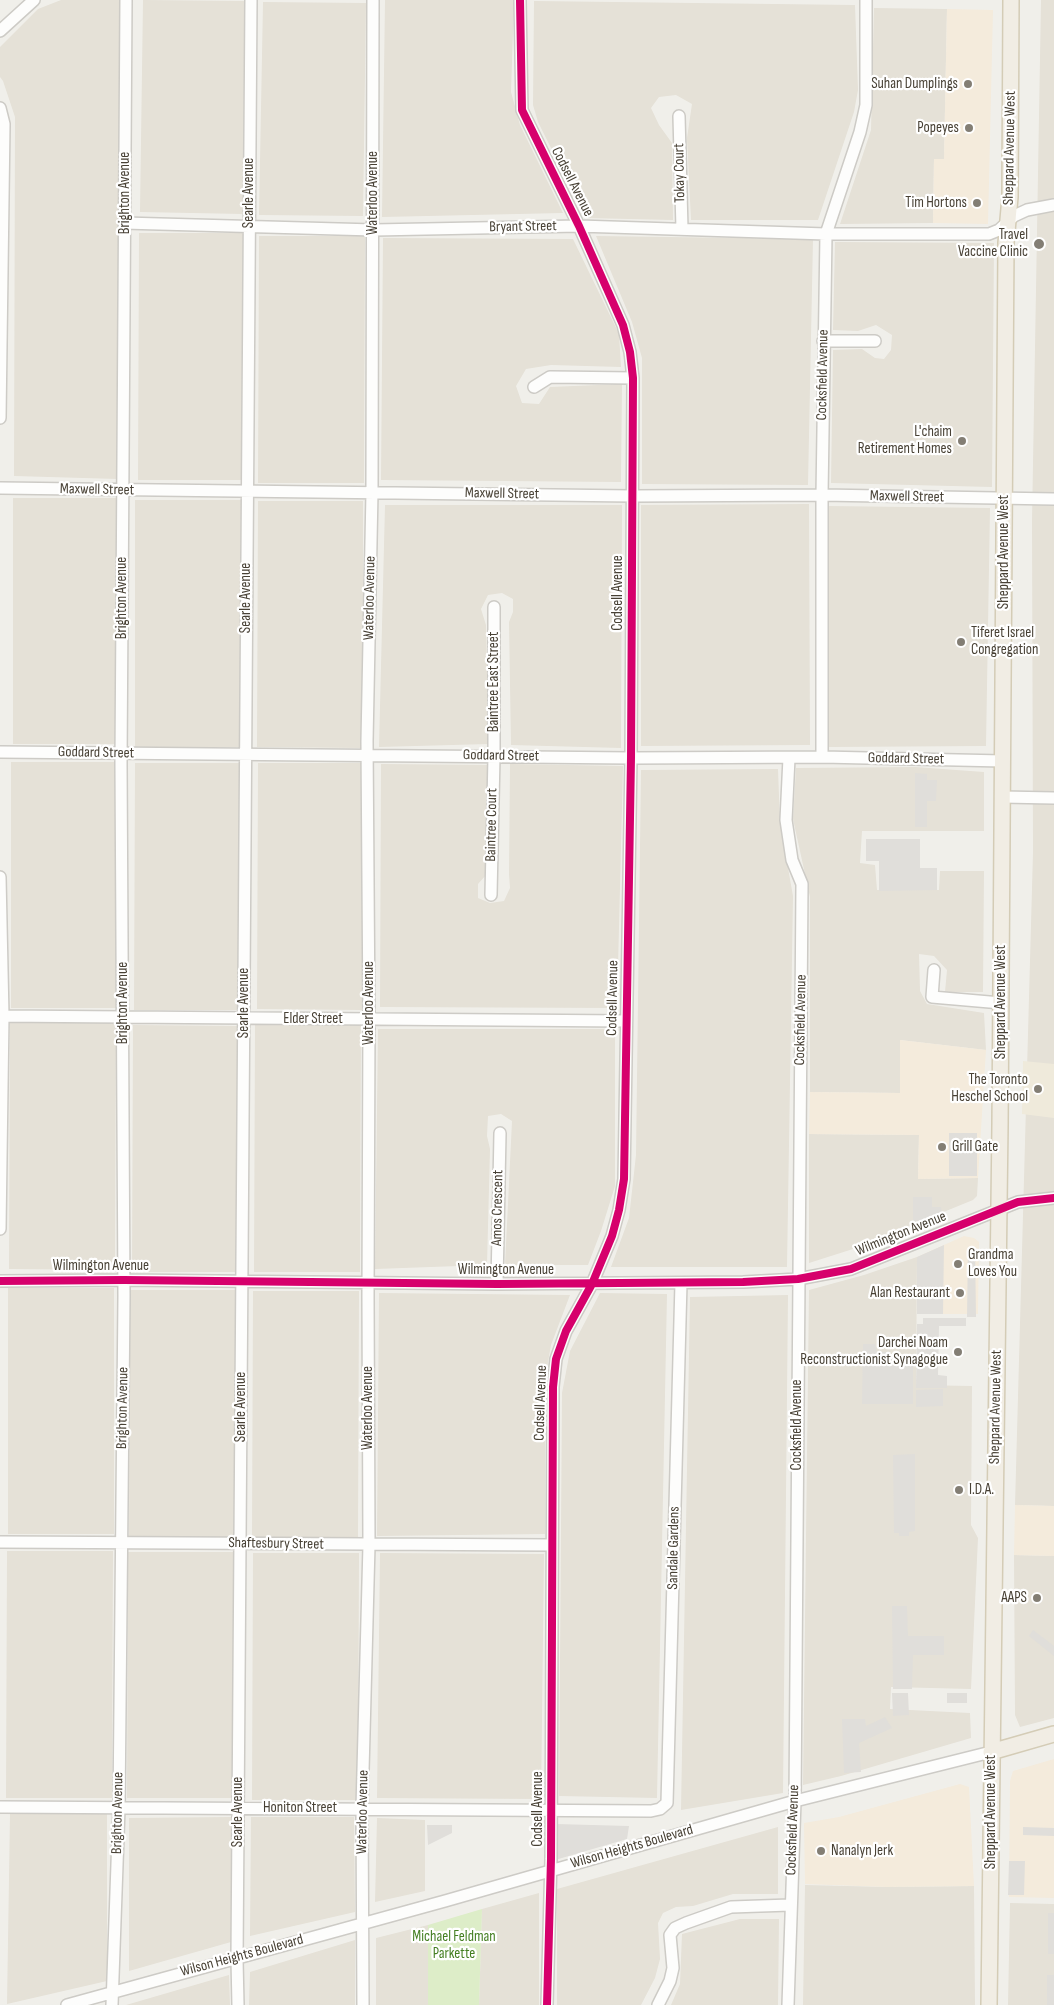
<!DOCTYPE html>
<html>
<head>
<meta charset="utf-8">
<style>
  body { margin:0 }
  canvas { display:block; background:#f0efea }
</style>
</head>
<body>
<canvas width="1054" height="2005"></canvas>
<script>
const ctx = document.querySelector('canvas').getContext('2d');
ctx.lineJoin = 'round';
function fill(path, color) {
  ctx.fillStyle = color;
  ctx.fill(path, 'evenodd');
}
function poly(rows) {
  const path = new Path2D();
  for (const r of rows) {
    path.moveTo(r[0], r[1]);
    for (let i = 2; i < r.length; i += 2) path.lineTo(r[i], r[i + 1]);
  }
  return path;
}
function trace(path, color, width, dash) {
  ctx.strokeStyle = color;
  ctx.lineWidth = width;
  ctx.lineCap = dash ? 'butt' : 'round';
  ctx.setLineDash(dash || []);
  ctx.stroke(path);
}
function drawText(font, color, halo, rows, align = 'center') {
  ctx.font = font + ' "Sofia Sans Condensed",sans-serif';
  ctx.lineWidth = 4.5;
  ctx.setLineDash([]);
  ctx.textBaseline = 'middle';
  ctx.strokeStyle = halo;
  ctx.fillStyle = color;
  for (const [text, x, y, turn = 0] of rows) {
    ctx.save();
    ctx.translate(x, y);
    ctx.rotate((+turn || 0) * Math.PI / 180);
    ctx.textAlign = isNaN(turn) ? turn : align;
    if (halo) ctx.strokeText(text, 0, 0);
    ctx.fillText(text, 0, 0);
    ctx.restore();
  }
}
const residential = poly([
  [61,0,121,0,118,479,14,476,15,117,3,81,0,77,0,47,38,9],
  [143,0,246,1,243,214,140,212],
  [385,0,514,0,511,92,520,125,563,213,382,217],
  [1041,0,1054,0,1054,1506,1015,1505,1033,852,1032,521],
  [534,1,855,5,858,90,854,112,818,220,691,220,687,138,692,104,676,95,659,97,651,108,659,125,672,143,673,220,586,218,538,122,533,105],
  [263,2,366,3,363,216,259,215],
  [874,8,947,9,944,159,934,159,933,223,840,224,871,130],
  [139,233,245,233,244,480,138,480],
  [259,236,365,236,364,483,258,483],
  [596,236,813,239,808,485,642,484,642,358,632,322],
  [383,238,573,239,619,334,621,367,551,365,526,369,516,386,522,403,539,404,550,387,622,384,621,482,381,480],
  [835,242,994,243,992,487,831,483,833,350,862,349,875,358,884,359,891,350,892,335,876,325,858,331,833,330],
  [13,498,119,498,118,744,13,744],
  [135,500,241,500,240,747,135,747],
  [258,501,363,501,363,748,257,747],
  [809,504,810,745,641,746,641,505],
  [385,505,622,505,621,748,511,745,509,622,513,612,513,599,502,593,488,595,481,609,486,625,489,744,379,747],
  [828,506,990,508,986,746,829,747],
  [11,762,117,762,117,1008,11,1008],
  [135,763,241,763,240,1010,134,1010],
  [258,763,363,763,363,1010,257,1009],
  [381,764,489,765,486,875,478,884,478,898,490,903,504,901,510,888,509,874,510,764,623,766,617,1008,380,1007],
  [915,767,984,772,984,831,862,831,860,863,875,865,877,890,939,890,940,871,984,871,983,992,945,992,947,970,934,956,919,954,920,991,927,1004,984,1013,986,1050,900,1040,900,1093,810,1092,810,897,793,819,796,768],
  [778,769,780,823,793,896,787,1267,611,1267,629,1218,636,1155,641,770],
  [10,1023,116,1023,115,1270,9,1269],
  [133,1025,239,1026,238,1272,132,1272],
  [255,1025,361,1025,360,1272,254,1272],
  [378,1029,615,1029,615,1186,601,1231,588,1265,505,1265,512,1121,501,1114,488,1116,487,1136,490,1149,487,1265,375,1269],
  [809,1134,919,1135,918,1179,978,1178,977,1196,973,1200,853,1249,809,1263],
  [917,1257,916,1385,972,1386,971,1525,978,1538,971,1689,891,1687,890,1709,970,1713,971,1738,841,1776,803,1785,809,1290,864,1275],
  [8,1288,114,1288,114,1534,8,1534],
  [130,1290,235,1290,235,1537,129,1537],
  [253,1291,359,1291,358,1538,252,1538],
  [379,1293,570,1295,551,1345,545,1379,545,1534,377,1536],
  [600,1293,667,1294,657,1798,559,1796,562,1393,570,1351],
  [788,1295,783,1793,681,1810,690,1297],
  [7,1551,113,1551,112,1798,6,1798],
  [128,1552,234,1552,233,1798,127,1798],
  [253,1553,359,1553,358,1800,252,1800],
  [380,1553,544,1554,541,1799,377,1798],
  [1014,1555,1054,1556,1054,1718,1020,1727,1015,1715],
  [10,1814,107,1814,107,1981,7,2004],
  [232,1817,231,1942,129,1971,129,1818],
  [251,1817,354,1817,355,1912,250,1936],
  [377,1818,425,1820,425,1891,375,1902],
  [778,1827,778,1894,733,1894,693,1906,676,1907,663,1913,658,1923,660,1959,655,1978,641,2005,557,2005,557,1889],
  [805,1885,887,1887,974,1886,975,2005,803,2005],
  [539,1893,539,2005,479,2005,482,1909],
  [1010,1903,1054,1904,1054,2005,1008,2005],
  [740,1919,779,1919,778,2005,671,2005,680,1984,682,1934],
  [428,1925,428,2005,376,2005,376,1938],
  [355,1940,355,2005,249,2005,250,1972],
  [229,1975,230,2005,126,2005]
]);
const commercial = poly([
  [947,9,993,10,988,224,933,223,934,159,944,159],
  [900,1040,986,1050,978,1178,918,1179,919,1135,809,1134,810,1092,900,1093],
  [964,1236,974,1238,979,1242,978,1314,917,1314,917,1257],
  [1015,1505,1054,1506,1054,1556,1014,1555],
  [1054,1759,1054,1898,1009,1897,1010,1781,1013,1771],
  [960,1784,969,1787,974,1886,887,1887,805,1884,804,1823,839,1817]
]);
const education = poly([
  [1023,1061,1054,1064,1054,1118,1022,1114]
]);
const green = poly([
  [482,1909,479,2005,428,2005,428,1925]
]);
const parking = poly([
  [915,773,927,774,927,780,937,780,936,801,927,801,927,827,915,827],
  [866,839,920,839,920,868,937,868,937,890,879,891,879,861,866,861],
  [949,1133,977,1133,977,1176,949,1176],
  [913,1197,932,1197,932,1207,941,1207,942,1214,913,1225],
  [944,1245,943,1314,917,1314,917,1257],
  [975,1247,976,1317,967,1317,968,1248],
  [923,1318,966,1318,966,1326,939,1326,938,1375,947,1376,947,1388,916,1388,917,1324,923,1324],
  [863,1344,875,1344,877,1352,887,1352,887,1358,913,1358,913,1404,862,1404],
  [943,1389,943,1406,916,1407,916,1390],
  [915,1454,915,1531,909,1532,909,1536,899,1536,899,1533,894,1533,893,1455],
  [907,1606,908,1636,944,1636,944,1655,913,1655,912,1689,893,1689,892,1606],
  [1033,1630,1054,1646,1054,1656,1029,1636],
  [892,1693,908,1693,909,1715,893,1716],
  [947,1693,967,1693,967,1703,947,1703],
  [885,1717,892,1728,859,1743,861,1772,844,1773,842,1719,865,1719,866,1726],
  [556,1824,629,1826,627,1839,555,1860],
  [427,1825,452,1825,452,1833,428,1845],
  [1023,1827,1054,1828,1054,1836,1023,1835],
  [1009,1861,1025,1861,1024,1895,1008,1895],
  [1048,1913,1054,1913,1054,1954,1048,1954],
  [1047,1975,1054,1975,1054,2005,1047,2005]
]);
const minor = poly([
  [520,0,522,110,579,226,623,325,630,352,633,378,631,758,624,1179,619,1210,612,1236,592,1284,566,1331,556,1359,553,1387,551,1859,547,2005],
  [0,31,34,0],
  [0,108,4,124,0,418],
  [679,116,682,229],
  [124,223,374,230,579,226,826,234,989,234,999,230,1014,216,1027,210,1054,205],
  [823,341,875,341],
  [534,387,550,377,633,378],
  [0,488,632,496,822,495,1054,499],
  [0,752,631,758,822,757,1003,761],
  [822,757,822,495,826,234,860,132,866,105,866,0],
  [1002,797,1054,798],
  [0,877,3,1016,0,1229],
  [491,895,494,756,494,607],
  [934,970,932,997,1001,1003],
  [0,1016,626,1021],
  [0,1281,124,1280,497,1284,743,1282,798,1279,851,1269,1018,1202,1054,1198],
  [497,1284,500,1133],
  [0,1542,552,1545],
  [0,1807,651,1811,660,1809,667,1803,681,1283],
  [67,2005,445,1901,795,1801,991,1752],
  [112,2005,119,1808,124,1296,121,763,126,0],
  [238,2005,237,1959,251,0],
  [363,2005,362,1808,369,1545,368,1296,369,1019,367,741,372,492,373,0],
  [658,2005,670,1981,673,1968,670,1935,675,1928,686,1923,731,1907,790,1905],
  [788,2005,795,1801,802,884,792,860,786,820,789,758]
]);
const major = poly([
  [991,1752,1054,1734],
  [989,2005,1000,1125,1006,243,1010,197,1011,0]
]);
const cycleway = poly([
  [520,0,522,110,579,226,623,325,630,352,633,378,631,758,624,1179,619,1210,612,1236,592,1284,566,1331,556,1359,553,1387,551,1859,547,2005],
  [0,1281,124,1280,497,1284,743,1282,798,1279,851,1269,1018,1202,1054,1198]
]);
const markers = [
  [968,84,5,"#837e74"],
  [969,128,5,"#837e74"],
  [977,203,5,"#837e74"],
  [1039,244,6,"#837e74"],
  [962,441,5,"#837e74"],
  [961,642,5,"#837e74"],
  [1038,1089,5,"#837e74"],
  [942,1147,5,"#837e74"],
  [958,1264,5,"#837e74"],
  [960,1293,5,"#837e74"],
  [958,1352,5,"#837e74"],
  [959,1490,5,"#837e74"],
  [1037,1598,5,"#837e74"],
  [821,1851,5,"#837e74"]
];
const poiNames = [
  ["Suhan Dumplings",958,84],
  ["Popeyes",959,128],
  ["Tim Hortons",967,203],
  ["Travel",1028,235],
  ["Vaccine Clinic",1028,252],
  ["L'chaim",952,432],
  ["Retirement Homes",952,449],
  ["Tiferet Israel",971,633,"left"],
  ["Congregation",971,650,"left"],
  ["The Toronto",1028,1080],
  ["Heschel School",1028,1097],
  ["Grill Gate",952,1147,"left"],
  ["Grandma",968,1255,"left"],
  ["Loves You",968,1272,"left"],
  ["Alan Restaurant",950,1293],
  ["Darchei Noam",948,1343],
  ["Reconstructionist Synagogue",948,1360],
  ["I.D.A.",969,1490,"left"],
  ["AAPS",1027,1598],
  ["Nanalyn Jerk",831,1851,"left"]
];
const streetNames = [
  ["Sheppard Avenue West",1010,148,-89],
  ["Tokay Court",680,173,-91],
  ["Codsell Avenue",572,182,63],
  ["Brighton Avenue",125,193,-90],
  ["Searle Avenue",249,193,-90],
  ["Waterloo Avenue",373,193,-90],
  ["Bryant Street",523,227,-1],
  ["Cocksfield Avenue",823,375,-89],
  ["Maxwell Street",97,490,1],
  ["Maxwell Street",502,494,1],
  ["Maxwell Street",907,497,1],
  ["Sheppard Avenue West",1004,552,-90],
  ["Codsell Avenue",618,593,-90],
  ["Brighton Avenue",122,598,-90],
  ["Searle Avenue",246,598,-90],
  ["Waterloo Avenue",370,598,-89],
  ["Baintree East Street",494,682,-90],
  ["Goddard Street",96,753,1],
  ["Goddard Street",501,756,1],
  ["Goddard Street",906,759,1],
  ["Baintree Court",492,825,-89],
  ["Codsell Avenue",613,998,-89],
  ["Sheppard Avenue West",1001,1002,-90],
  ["Brighton Avenue",123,1003,-90],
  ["Searle Avenue",244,1003,-90],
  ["Waterloo Avenue",369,1003,-90],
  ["Elder Street",313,1019],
  ["Cocksfield Avenue",801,1020,-89],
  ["Amos Crescent",498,1208,-89],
  ["Wilmington Avenue",901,1234,-22],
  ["Wilmington Avenue",101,1266],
  ["Wilmington Avenue",506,1270],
  ["Codsell Avenue",541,1403,-88],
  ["Searle Avenue",241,1407,-90],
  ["Sheppard Avenue West",996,1407,-89],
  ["Brighton Avenue",123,1408,-89],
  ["Waterloo Avenue",368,1408,-90],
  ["Cocksfield Avenue",797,1425,-90],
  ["Shaftesbury Street",276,1544,1],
  ["Sandale Gardens",674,1548,-89],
  ["Honiton Street",300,1808],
  ["Codsell Avenue",538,1809,-90],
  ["Searle Avenue",238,1812,-90],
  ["Waterloo Avenue",363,1812,-89],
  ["Sheppard Avenue West",991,1812,-90],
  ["Brighton Avenue",118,1813,-89],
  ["Cocksfield Avenue",793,1830,-88],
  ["Wilson Heights Boulevard",632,1847,-16],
  ["Wilson Heights Boulevard",242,1956,-15]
];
const parkNames = [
  ["Michael Feldman",454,1937],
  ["Parkette",454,1954]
];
fill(residential, '#e5e1d7');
fill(commercial, '#f4ebdc');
fill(education, '#efeadb');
fill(green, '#ddedc8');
fill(parking, '#e0deda');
trace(minor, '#cdcbc6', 14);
trace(major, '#d4ccb6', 18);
trace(minor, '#fdfdfc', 11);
trace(major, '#f1ede4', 15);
trace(cycleway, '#d6006c', 8);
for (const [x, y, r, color] of markers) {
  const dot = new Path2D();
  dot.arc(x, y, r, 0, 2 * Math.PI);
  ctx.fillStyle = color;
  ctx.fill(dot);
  trace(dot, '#fff', 2);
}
drawText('15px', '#484135', '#fff', poiNames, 'right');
drawText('15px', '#484135', '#fff', streetNames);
drawText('15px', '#457f23', '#fff', parkNames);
</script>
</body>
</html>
